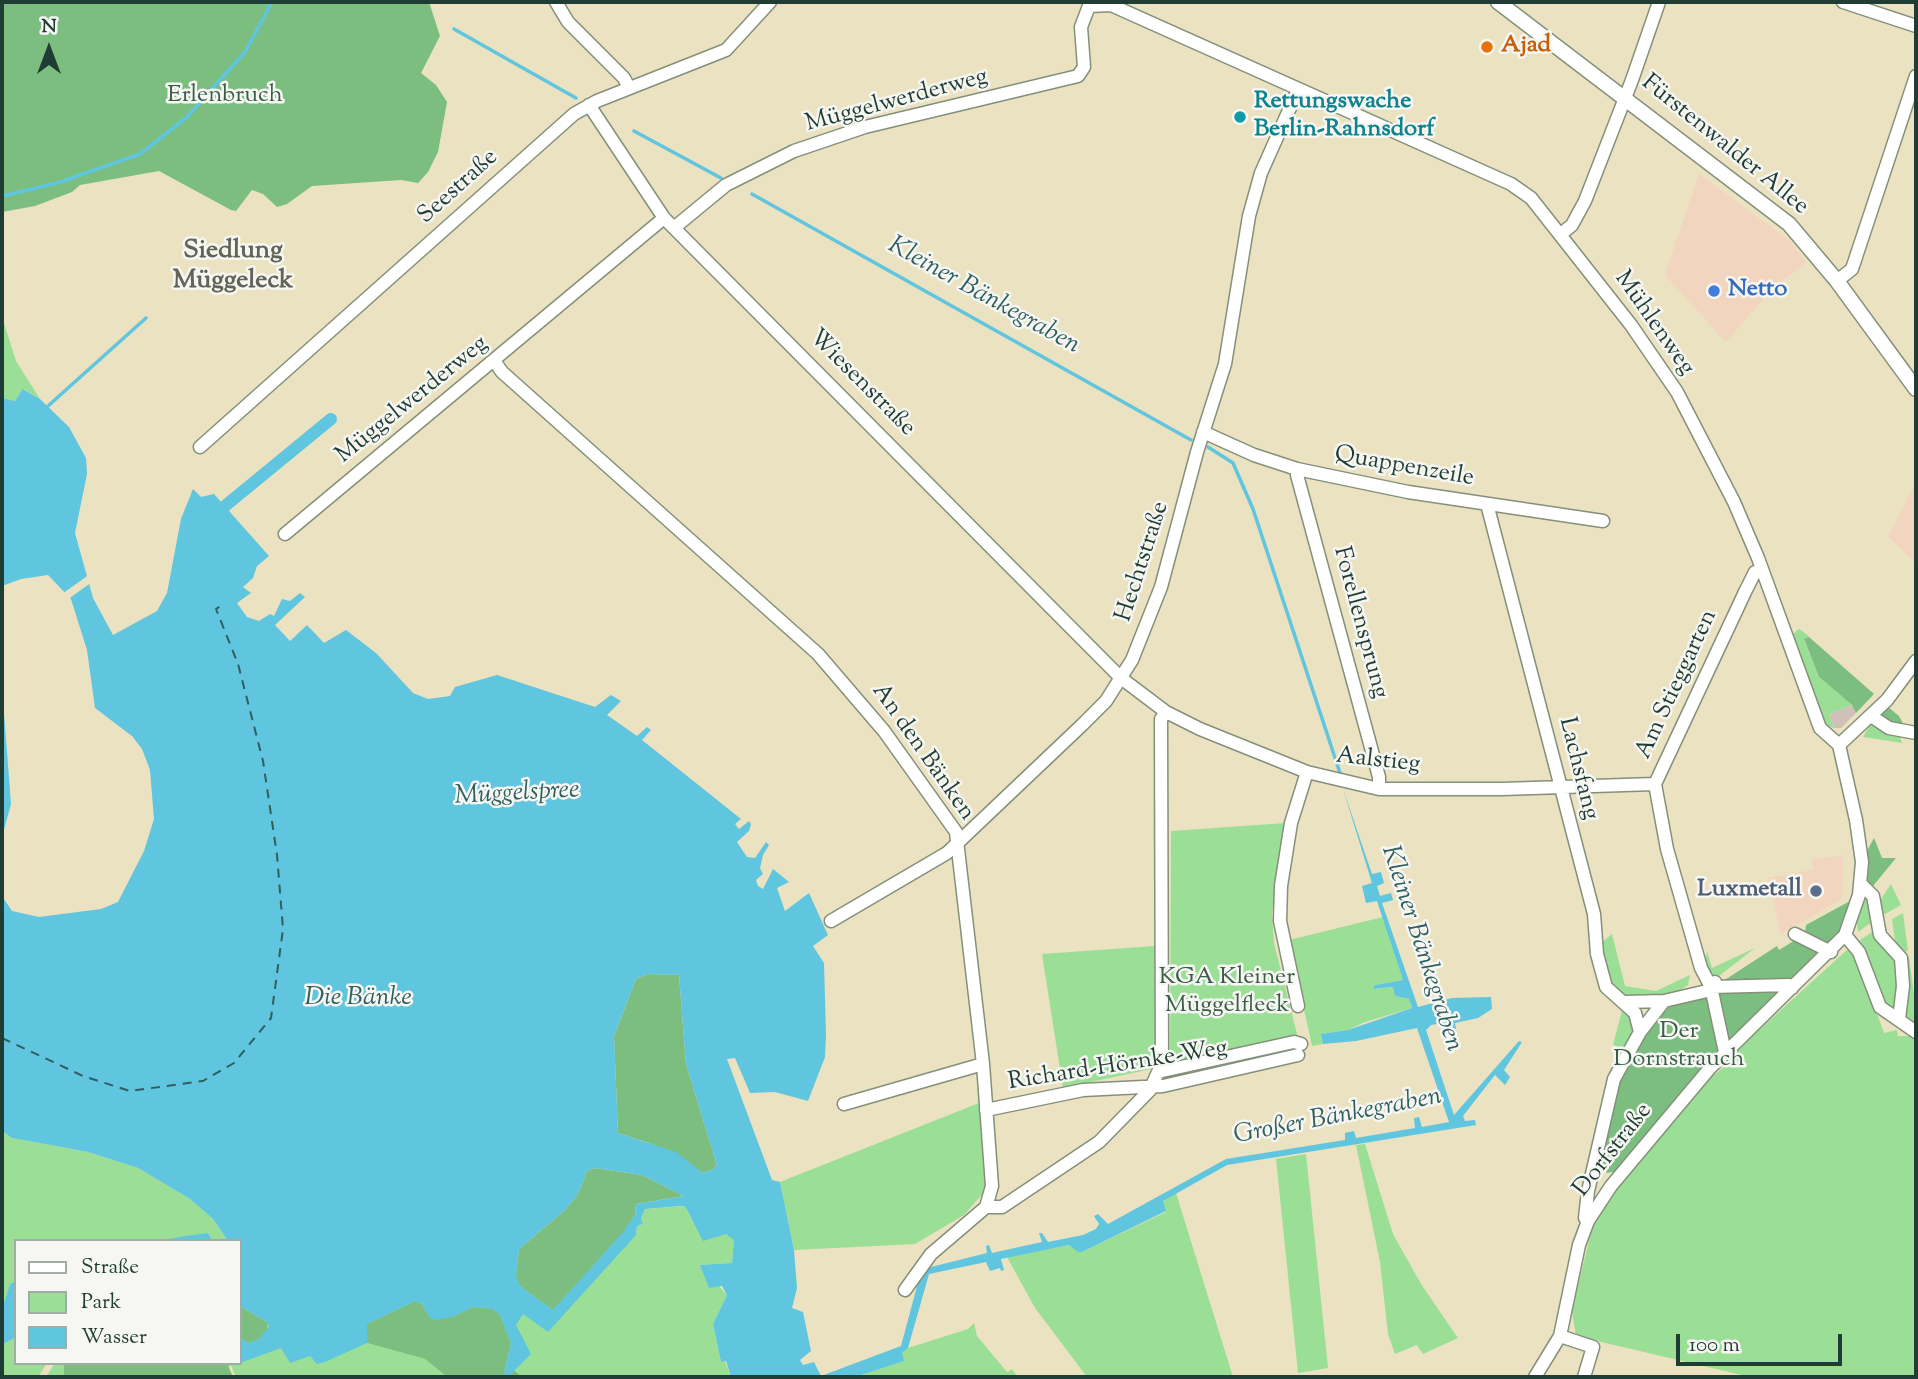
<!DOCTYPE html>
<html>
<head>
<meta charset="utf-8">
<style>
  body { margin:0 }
  #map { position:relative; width:1918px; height:1379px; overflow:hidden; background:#eae2c1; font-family:"Sorts Mill Goudy",serif }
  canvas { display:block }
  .frame { position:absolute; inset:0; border:4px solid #1f3d34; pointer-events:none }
  .legend { position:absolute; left:14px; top:1239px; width:228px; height:126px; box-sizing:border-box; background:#f6f6f2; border:2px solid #a0aca6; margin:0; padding:9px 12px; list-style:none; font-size:21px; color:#1f3d34 }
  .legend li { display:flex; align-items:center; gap:14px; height:35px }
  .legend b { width:35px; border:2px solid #a0aca6 }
  .north { position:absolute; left:14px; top:14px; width:70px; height:70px; -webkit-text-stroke:5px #f6f6f2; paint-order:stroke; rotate:0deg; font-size:19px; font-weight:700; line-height:28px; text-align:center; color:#1f3d34 }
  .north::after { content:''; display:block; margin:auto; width:24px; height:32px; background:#1f3d34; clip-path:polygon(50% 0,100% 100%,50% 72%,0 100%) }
  .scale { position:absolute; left:1676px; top:1334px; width:166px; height:32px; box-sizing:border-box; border:4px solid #1f3d34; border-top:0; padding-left:9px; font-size:21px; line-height:24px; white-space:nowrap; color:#1f3d34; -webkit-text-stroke:5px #f6f6f2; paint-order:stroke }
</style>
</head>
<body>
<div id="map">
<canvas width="1918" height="1379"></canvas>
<div class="frame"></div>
<ul class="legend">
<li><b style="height:9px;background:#fff"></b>Straße</li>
<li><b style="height:19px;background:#9bdf97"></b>Park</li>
<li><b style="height:19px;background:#60c5de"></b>Wasser</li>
</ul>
<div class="north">N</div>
<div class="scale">100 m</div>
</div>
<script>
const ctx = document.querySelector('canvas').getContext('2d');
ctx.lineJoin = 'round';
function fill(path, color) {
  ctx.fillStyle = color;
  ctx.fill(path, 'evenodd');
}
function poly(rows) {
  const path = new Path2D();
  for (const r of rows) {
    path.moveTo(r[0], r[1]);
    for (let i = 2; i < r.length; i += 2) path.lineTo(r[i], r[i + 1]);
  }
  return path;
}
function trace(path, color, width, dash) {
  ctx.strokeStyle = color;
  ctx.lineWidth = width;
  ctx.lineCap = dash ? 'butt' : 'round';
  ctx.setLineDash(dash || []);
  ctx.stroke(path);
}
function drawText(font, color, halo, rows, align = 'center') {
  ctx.font = font + ' "Sorts Mill Goudy",serif';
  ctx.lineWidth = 5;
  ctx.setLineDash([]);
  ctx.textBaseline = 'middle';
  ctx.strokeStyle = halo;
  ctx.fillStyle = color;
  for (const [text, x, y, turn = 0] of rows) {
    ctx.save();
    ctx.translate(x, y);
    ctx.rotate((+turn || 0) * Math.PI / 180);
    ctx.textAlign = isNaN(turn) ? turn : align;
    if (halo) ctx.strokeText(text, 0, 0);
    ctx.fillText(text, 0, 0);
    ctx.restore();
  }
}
const built = poly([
  [1699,174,1791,242,1806,263,1773,288,1726,342,1665,275],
  [1916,482,1916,563,1888,537],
  [1843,855,1842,899,1781,934,1767,878,1813,870,1812,859]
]);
const industrial = poly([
  [1852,705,1856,713,1841,728,1834,728,1829,714]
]);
const green = poly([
  [2,317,16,361,40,399,24,389,15,401,2,398],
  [1799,629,1809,636,1804,640,1819,677,1852,705,1829,714,1834,728,1827,726,1808,681,1800,652,1793,640,1794,633],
  [1870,725,1899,734,1902,743,1863,737],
  [1286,823,1272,913,1274,943,1298,1038,1170,1066,1171,831],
  [1891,884,1901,905,1885,914,1878,910,1879,902],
  [1864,890,1869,898,1872,922,1858,932,1856,912],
  [1903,913,1908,951,1902,952,1895,941,1892,919],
  [1383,917,1403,980,1375,985,1376,989,1394,987,1395,996,1409,999,1412,1008,1365,1022,1348,1030,1322,1034,1323,1044,1312,1046,1289,940],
  [1872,932,1894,953,1900,1010,1886,1006,1865,954,1860,940],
  [1612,934,1625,986,1656,991,1690,975,1688,985,1672,995,1621,995,1607,977,1601,943],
  [1155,946,1156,1068,1063,1088,1042,954],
  [1755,948,1714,980,1705,966,1707,951,1712,968],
  [1849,948,1854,949,1884,1033,1897,1030,1898,1036,1916,1036,1916,1377,1750,1377,1576,1336,1572,1311,1592,1228,1603,1206,1707,1080,1723,1068,1726,1060],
  [1909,956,1916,1011,1916,1026,1905,1014,1903,957],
  [1623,1007,1637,1022,1624,1049,1613,1045],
  [979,1103,987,1189,964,1215,915,1244,794,1250,780,1182],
  [2,1131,12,1138,88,1152,138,1168,190,1199,213,1219,228,1241,213,1241,208,1233,157,1241,16,1241,16,1281,10,1284,2,1309],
  [1365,1144,1393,1234,1421,1284,1458,1338,1423,1354,1417,1345,1395,1354,1388,1334,1380,1262,1356,1145],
  [1306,1154,1328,1368,1298,1373,1276,1159],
  [1176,1193,1233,1377,1087,1377,1035,1308,1007,1257,1069,1245,1082,1252,1166,1212,1163,1201],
  [685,1206,694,1224,731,1235,734,1240,732,1263,700,1265,727,1295,713,1324,721,1362,725,1361,731,1377,522,1377,515,1370,504,1373,511,1343,430,1318,367,1343,425,1359,447,1377,236,1377,231,1366,228,1367,228,1363,240,1363,240,1338,267,1322,240,1306,621,1249,636,1235,637,1226,643,1224,641,1218,645,1209],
  [974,1323,977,1336,1007,1372,1012,1369,1018,1377,855,1377,903,1361,901,1353,908,1348,968,1329],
  [16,1337,16,1363,47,1363,38,1377,2,1377,2,1341,3,1343],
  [55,1363,64,1363,64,1377,46,1377]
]);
const forest = poly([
  [2,2,429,2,440,36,421,73,436,85,447,102,438,152,428,172,418,183,401,180,312,186,287,204,277,207,263,194,252,190,236,211,231,210,159,171,80,185,72,192,35,206,2,212],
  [1809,637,1874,694,1856,713,1852,705,1819,677,1804,639],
  [1888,707,1899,716,1905,727,1880,719,1881,712],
  [1874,838,1882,858,1896,858,1873,886,1869,886,1866,872,1867,851],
  [1850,901,1841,932,1724,1048,1638,1143,1617,1171,1607,1173,1601,1167,1598,1156,1617,1080,1635,1048,1660,1016,1675,1001,1717,985,1777,946,1779,950,1805,934,1806,925],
  [647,974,679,975,686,1064,717,1165,712,1170,703,1173,649,1143,618,1133,614,1036,636,979],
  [595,1168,642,1175,684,1196,636,1204,635,1215,624,1232,553,1310,520,1286,516,1276,519,1249,565,1210,578,1194,587,1171],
  [415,1301,422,1304,430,1318,452,1317,473,1307,493,1309,500,1315,511,1343,504,1373,513,1369,522,1377,447,1377,425,1359,367,1343,367,1324],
  [240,1306,267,1322,268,1332,258,1340,248,1343,240,1338],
  [64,1363,227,1363,233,1377,64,1377]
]);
const water = poly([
  [23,389,40,399,69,427,86,458,87,474,75,533,93,598,113,635,157,611,167,593,181,519,193,489,201,497,214,494,269,556,257,566,253,578,243,587,251,593,237,603,247,617,259,621,270,614,274,616,282,599,290,601,300,593,305,597,275,625,290,641,307,625,324,643,346,630,376,653,413,693,428,699,450,696,455,687,497,675,595,707,611,695,621,701,607,715,637,736,647,727,651,730,642,740,741,819,735,824,739,829,749,821,751,824,749,831,737,842,747,857,755,858,766,842,769,845,763,855,760,868,763,874,756,880,758,886,763,889,773,869,789,882,777,888,785,911,809,893,828,935,813,946,824,963,826,1035,825,1057,808,1101,775,1092,750,1093,735,1058,727,1059,772,1180,780,1182,794,1250,797,1288,792,1308,803,1312,811,1351,800,1360,803,1365,814,1362,821,1376,901,1346,920,1275,927,1268,987,1253,986,1246,989,1245,992,1253,1042,1242,1039,1233,1042,1233,1048,1242,1083,1235,1096,1229,1099,1224,1094,1216,1098,1214,1108,1224,1226,1159,1345,1140,1345,1133,1354,1131,1356,1138,1415,1128,1414,1118,1419,1117,1422,1127,1449,1122,1417,1028,1356,1041,1323,1044,1321,1034,1348,1030,1412,1008,1409,999,1395,996,1393,987,1373,989,1375,985,1403,980,1377,901,1366,903,1362,886,1372,883,1343,789,1372,874,1381,872,1384,883,1377,886,1380,896,1391,893,1393,900,1382,903,1418,1007,1452,998,1491,997,1492,1009,1478,1018,1455,1023,1456,1029,1449,1031,1448,1024,1443,1023,1431,1025,1426,1030,1454,1115,1519,1041,1522,1042,1504,1070,1510,1077,1505,1085,1495,1075,1463,1116,1465,1121,1475,1120,1476,1125,1227,1165,1163,1201,1166,1211,1082,1252,1078,1252,1069,1245,1001,1259,1004,1270,1001,1271,1000,1268,990,1271,986,1262,929,1274,908,1348,902,1353,904,1361,855,1377,731,1377,726,1361,721,1362,713,1324,727,1295,722,1286,709,1288,700,1265,732,1263,734,1240,726,1234,703,1241,685,1206,681,1206,645,1209,641,1218,643,1224,637,1226,636,1235,548,1332,523,1314,516,1325,531,1354,509,1376,504,1373,511,1343,500,1315,493,1309,473,1307,452,1317,436,1320,430,1318,422,1304,415,1301,367,1324,367,1343,325,1362,317,1364,310,1356,290,1363,281,1348,240,1363,240,1338,248,1343,258,1340,269,1327,267,1322,240,1306,240,1241,228,1241,213,1219,190,1199,138,1168,88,1152,12,1138,2,1131,2,896,12,911,39,917,101,909,118,902,144,851,154,819,150,770,142,749,132,736,95,708,87,650,71,599,48,575,21,579,2,586,2,398,15,401],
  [647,974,679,975,686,1064,717,1165,712,1170,703,1173,676,1152,618,1133,614,1036,636,979],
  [595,1168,642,1175,684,1196,636,1204,635,1215,623,1232,553,1310,520,1286,516,1276,519,1249,565,1210,578,1194,587,1171],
  [2,687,11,804,2,837],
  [208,1233,213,1241,157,1241,185,1236],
  [16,1281,16,1337,3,1344,2,1309,10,1284]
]);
const pier = poly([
  [90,574,92,582,67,600,62,594]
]);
const stream = poly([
  [454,29,576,98],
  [634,131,721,178],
  [752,194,1191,440],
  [2,196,57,183,140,154,187,117,245,52,272,2],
  [48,406,146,318],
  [1208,447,1233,463,1253,509,1340,773]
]);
const canal = poly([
  [225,506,331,419]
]);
const ferry = poly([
  [2,1038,83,1076,130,1091,203,1081,234,1063,271,1018,283,929,277,855,263,761,238,664,216,609,222,605]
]);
const minor = poly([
  [556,2,568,22,624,78,629,88],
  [1843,2,1916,26],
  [1089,6,1111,5,1511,184,1531,198,1631,325,1677,392,1734,502,1758,558,1820,728,1839,745,1856,820,1862,862,1859,895,1845,935,1710,1068,1611,1186,1588,1221,1579,1245,1560,1336,1535,1377],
  [589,105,664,218,1121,678,1166,712,1200,729,1307,772,1379,789,1502,789,1655,784],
  [675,227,726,185,794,151,865,127,1078,76,1084,67,1081,27,1089,6],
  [1561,234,1572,225,1585,201,1632,80,1659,2],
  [1837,281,1852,269,1916,76],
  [495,362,502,372,818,654,884,731,956,832,983,1064,992,1186,986,1207,931,1254,905,1290],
  [1203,432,1254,455,1297,469,1408,492,1603,521],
  [200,447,574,114,597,101,726,50,770,2],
  [1297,469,1297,475,1379,777,1379,789],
  [1487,504,1594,914,1597,954,1606,987,1635,1013,1640,1032],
  [285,534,664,218],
  [1871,716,1889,728,1916,733],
  [1839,745,1887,700,1916,661],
  [1861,884,1873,896,1880,935,1901,958,1903,986,1899,1019],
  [831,921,947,853,1082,725,1106,701,1132,660,1161,587,1197,452,1225,364,1249,216,1261,173,1298,90],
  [1795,934,1831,952],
  [1845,935,1859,952,1880,1007,1916,1032],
  [1711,987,1789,985,1792,988],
  [1625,1002,1664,1001],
  [1298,1006,1280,921,1281,886,1291,823,1307,772],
  [1725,1052,1711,987,1701,968,1667,849,1655,784,1745,592,1755,572,1762,570],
  [1162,1070,1161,719,1166,712],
  [844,1104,983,1064],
  [986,1110,1083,1090,1163,1086,1298,1055],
  [986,1207,1002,1207,1099,1142,1150,1090,1158,1072,1294,1042,1301,1044],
  [1587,1220,1585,1218,1588,1191,1614,1079,1640,1032,1664,1001,1707,991,1715,982],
  [1560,1336,1593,1347,1584,1377]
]);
const major = poly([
  [1498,2,1789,224,1837,281,1916,389]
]);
const markers = [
  [1487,47,7,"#e8710a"],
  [1240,117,7,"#0f9aa8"],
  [1714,291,7,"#3f7fe0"],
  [1816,891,7,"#5c6f8a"]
];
const foodNames = [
  ["Ajad",1501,47]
];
const parkNames = [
  ["Erlenbruch",225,97],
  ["KGA Kleiner",1227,979],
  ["Müggelfleck",1227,1007],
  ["Der",1679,1033],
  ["Dornstrauch",1679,1061]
];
const streetNames = [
  ["Müggelwerderweg",897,102,-15],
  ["Fürstenwalder Allee",1724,146,39],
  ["Seestraße",459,188,-42],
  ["Mühlenweg",1653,324,55],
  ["Wiesenstraße",861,384,45],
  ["Müggelwerderweg",413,401,-39],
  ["Quappenzeile",1404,468,10],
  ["Hechtstraße",1144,562,-72],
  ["Forellensprung",1359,623,75],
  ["Am Stieggarten",1678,685,-65],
  ["An den Bänken",922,753,55],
  ["Aalstieg",1378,762,6],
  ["Lachsfang",1577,769,76],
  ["Richard-Hörnke-Weg",1118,1067,-9],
  ["Dorfstraße",1614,1151,-52]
];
const cultureNames = [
  ["Rettungswache",1254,103],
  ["Berlin-Rahnsdorf",1254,131]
];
const shopNames = [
  ["Netto",1728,291]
];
const serviceNames = [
  ["Luxmetall",1802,891]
];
const neighbourhoodNames = [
  ["Siedlung",233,253],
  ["Müggeleck",233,283]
];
const waterNames = [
  ["Kleiner Bänkegraben",983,297,29],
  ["Müggelspree",517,795,-3],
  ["Kleiner Bänkegraben",1420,949,72],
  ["Die Bänke",358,1000],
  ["Großer Bänkegraben",1338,1118,-11]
];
fill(built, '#f2d5be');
fill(industrial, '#cfc1ba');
fill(green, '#9bdf97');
fill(forest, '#7cbe80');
fill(water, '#60c5de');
fill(pier, '#eae2c1');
trace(stream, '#60c5de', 3.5);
trace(canal, '#60c5de', 12);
trace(ferry, '#2f5f5e', 2, [9, 7]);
trace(minor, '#84907a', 15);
trace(major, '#84907a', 17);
trace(minor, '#fff', 12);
trace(major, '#fff', 14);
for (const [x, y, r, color] of markers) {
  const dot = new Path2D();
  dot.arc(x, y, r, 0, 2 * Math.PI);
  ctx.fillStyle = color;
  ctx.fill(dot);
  trace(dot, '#f6f6f2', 2.5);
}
drawText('bold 24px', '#c56008', '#f6f6f2', foodNames, 'left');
drawText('24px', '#385d48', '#f6f6f2', parkNames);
drawText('24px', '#1f3d34', '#f6f6f2', streetNames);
drawText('bold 24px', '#0d838f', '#f6f6f2', cultureNames, 'left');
drawText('bold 24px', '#366cbe', '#f6f6f2', shopNames, 'left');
drawText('bold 24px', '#4e5e75', '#f6f6f2', serviceNames, 'right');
drawText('bold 26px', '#636358', '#f6f6f2', neighbourhoodNames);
drawText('italic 26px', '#2f5f5e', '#f6f6f2', waterNames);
</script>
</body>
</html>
